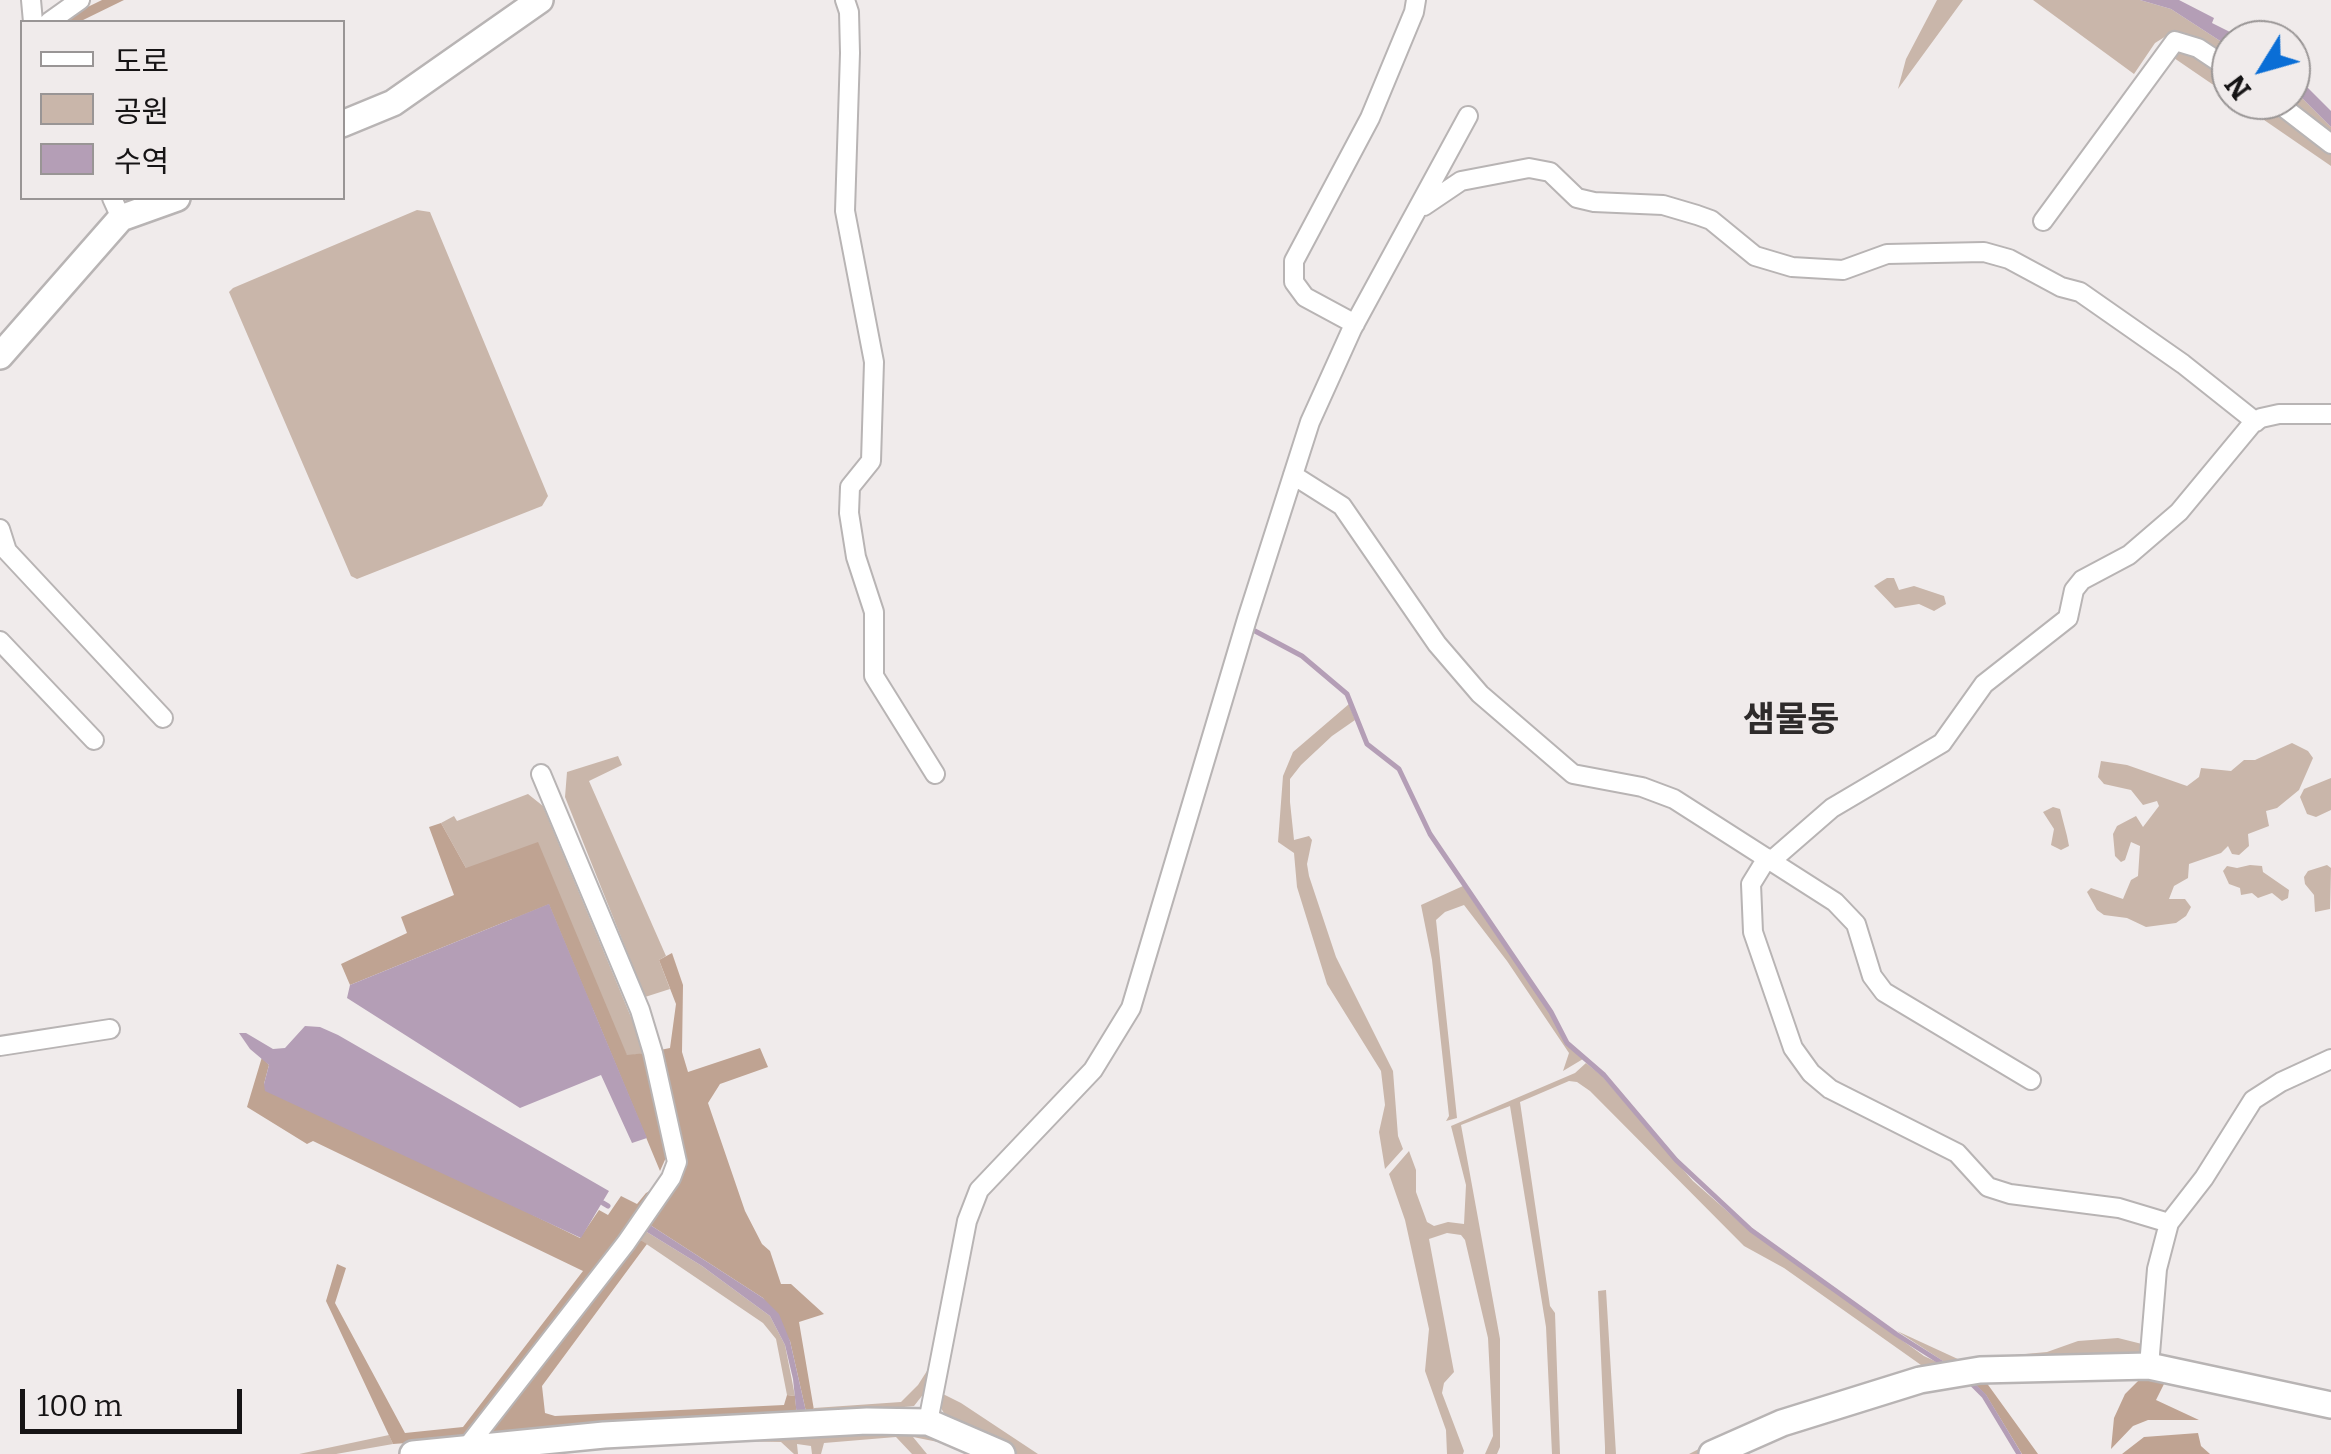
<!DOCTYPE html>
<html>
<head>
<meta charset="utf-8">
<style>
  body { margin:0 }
  #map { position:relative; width:2331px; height:1454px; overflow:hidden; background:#f0ebeb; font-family:Bitter,"Noto Sans KR",serif }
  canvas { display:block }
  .legend { position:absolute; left:20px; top:20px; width:325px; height:180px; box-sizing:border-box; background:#f0ebeb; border:2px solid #999595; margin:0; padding:12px 18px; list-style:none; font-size:30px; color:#161415 }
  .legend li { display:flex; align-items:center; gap:20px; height:50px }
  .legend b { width:50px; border:2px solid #999595 }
  .north { position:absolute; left:2211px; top:20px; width:100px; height:100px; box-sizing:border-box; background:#f0ebeb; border:2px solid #999595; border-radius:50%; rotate:233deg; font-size:28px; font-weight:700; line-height:40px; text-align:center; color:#161415 }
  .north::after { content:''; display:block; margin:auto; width:35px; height:45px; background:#0a6ed6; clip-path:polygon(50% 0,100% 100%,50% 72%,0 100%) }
  .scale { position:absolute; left:20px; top:1389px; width:222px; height:45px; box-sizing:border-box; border:5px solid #161415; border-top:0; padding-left:12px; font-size:30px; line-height:35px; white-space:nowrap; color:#161415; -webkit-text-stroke:8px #f0ebeb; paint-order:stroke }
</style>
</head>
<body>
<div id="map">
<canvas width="2331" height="1454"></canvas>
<ul class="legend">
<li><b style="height:12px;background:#fff"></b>도로</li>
<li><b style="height:28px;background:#c9b6aa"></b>공원</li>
<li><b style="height:28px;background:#b49eb6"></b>수역</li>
</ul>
<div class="north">N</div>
<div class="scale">100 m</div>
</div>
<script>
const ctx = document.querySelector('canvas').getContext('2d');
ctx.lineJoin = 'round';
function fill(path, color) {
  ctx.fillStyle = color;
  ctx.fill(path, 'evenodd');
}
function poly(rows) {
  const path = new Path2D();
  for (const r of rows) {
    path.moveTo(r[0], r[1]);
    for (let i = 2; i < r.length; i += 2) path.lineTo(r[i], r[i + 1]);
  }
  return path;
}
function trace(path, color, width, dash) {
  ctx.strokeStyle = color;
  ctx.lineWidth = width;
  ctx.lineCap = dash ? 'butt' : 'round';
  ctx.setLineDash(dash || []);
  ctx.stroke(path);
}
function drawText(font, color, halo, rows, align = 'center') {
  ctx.font = font + ' Bitter,"Noto Sans KR",serif';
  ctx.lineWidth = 10;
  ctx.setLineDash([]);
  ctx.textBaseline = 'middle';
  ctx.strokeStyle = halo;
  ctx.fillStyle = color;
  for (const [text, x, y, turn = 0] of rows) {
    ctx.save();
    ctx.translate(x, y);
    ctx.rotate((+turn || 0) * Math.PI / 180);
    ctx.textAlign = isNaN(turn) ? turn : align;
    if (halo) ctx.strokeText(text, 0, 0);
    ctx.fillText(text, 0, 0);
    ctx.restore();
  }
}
const green = poly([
  [1937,0,1963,0,1898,89,1906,59],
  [2033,0,2140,0,2171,9,2231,48,2231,65,2187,36,2171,33,2155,43,2134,74],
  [2184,46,2231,76,2231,97,2174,58,2170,53],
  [2291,87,2331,127,2331,140,2281,100,2291,100],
  [2235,100,2264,100,2331,149,2331,166],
  [417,210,430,212,548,496,542,506,357,579,351,576,229,292,233,288],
  [1887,578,1894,578,1899,590,1914,586,1944,596,1946,604,1934,611,1919,604,1895,608,1874,586],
  [1349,704,1355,720,1332,736,1301,765,1290,779,1290,802,1294,840,1309,836,1312,840,1307,864,1309,876,1336,957,1393,1071,1398,1136,1403,1149,1385,1169,1379,1132,1385,1105,1381,1071,1327,984,1297,887,1294,853,1278,842,1283,776,1293,752],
  [2292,743,2308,751,2313,758,2299,790,2277,808,2266,811,2269,826,2248,834,2249,846,2239,855,2232,854,2228,846,2221,853,2189,864,2188,878,2174,886,2169,899,2185,899,2191,907,2186,916,2176,923,2146,927,2127,918,2104,915,2097,910,2087,892,2091,888,2123,899,2131,880,2138,876,2140,846,2131,842,2125,860,2121,862,2115,856,2113,834,2117,826,2136,816,2143,827,2159,806,2157,801,2143,805,2131,790,2104,784,2098,777,2101,761,2127,765,2187,786,2199,777,2201,768,2231,771,2244,760,2255,760],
  [618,756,622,765,589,781,666,956,659,960,670,989,645,997,565,797,567,772],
  [2331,778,2331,810,2316,817,2307,814,2300,797,2304,789],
  [528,794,543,806,646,1053,627,1056,618,1037,466,868,441,823,454,816,457,821],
  [2053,807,2060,809,2067,836,2069,846,2061,850,2051,845,2054,829,2043,812],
  [2250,865,2262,866,2263,872,2289,890,2288,898,2282,901,2272,893,2258,898,2252,893,2241,895,2240,888,2229,884,2223,871,2227,866,2237,868],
  [2327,865,2331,868,2330,909,2315,912,2314,895,2305,884,2304,877,2308,871],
  [1463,886,1551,1015,1566,1044,1583,1059,1563,1071,1569,1053,1507,961,1464,905,1445,912,1436,920,1457,1118,1446,1121,1449,1116,1432,960,1421,905],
  [1586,1063,1602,1076,1693,1181,1751,1232,1924,1356,1943,1365,1946,1363,1897,1331,1960,1360,2047,1352,2078,1341,2118,1338,2146,1345,2143,1355,1997,1362,1727,1438,1697,1454,1689,1454,1746,1425,1914,1371,1921,1365,1784,1268,1744,1246,1590,1091,1577,1082,1569,1081,1520,1102,1550,1306,1555,1313,1560,1454,1552,1454,1546,1327,1510,1106,1461,1125,1500,1339,1500,1447,1497,1454,1485,1454,1493,1436,1488,1338,1465,1240,1461,1235,1447,1233,1429,1239,1454,1372,1444,1383,1442,1393,1464,1451,1463,1454,1447,1454,1446,1430,1425,1371,1429,1329,1405,1220,1389,1174,1409,1151,1416,1170,1416,1192,1427,1222,1434,1226,1448,1222,1464,1224,1466,1185,1451,1126,1575,1073],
  [642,1229,702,1266,770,1316,785,1345,795,1396,787,1395,776,1339,763,1323,636,1237],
  [1606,1290,1616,1454,1605,1454,1605,1447,1598,1291],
  [932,1363,925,1392,914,1406,815,1416,814,1408,901,1402,918,1385],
  [941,1393,961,1403,1038,1454,1014,1454,945,1415,938,1403],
  [925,1430,953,1445,913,1437,927,1454,912,1454,896,1437,824,1443,821,1454,812,1454,811,1446,797,1444,798,1454,794,1454,781,1442,717,1441,530,1454,575,1444],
  [389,1435,393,1444,336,1454,299,1454]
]);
const forest = poly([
  [102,0,124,0,79,22,57,22],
  [441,823,466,868,538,842,627,1055,646,1053,668,1153,660,1171,549,904,350,985,341,964,407,933,401,917,454,895,429,827],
  [672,953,683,985,682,1052,688,1072,760,1048,768,1067,720,1084,708,1103,745,1211,762,1244,770,1251,781,1284,791,1284,824,1314,799,1322,815,1416,807,1416,790,1341,763,1298,647,1223,673,1187,660,1050,670,1048,676,1004,659,960],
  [262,1057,269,1065,264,1084,580,1238,599,1210,608,1215,621,1196,637,1204,646,1193,663,1184,462,1439,393,1444,326,1301,337,1264,346,1268,335,1303,405,1433,463,1427,583,1271,313,1141,307,1144,247,1107],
  [636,1237,647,1244,542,1386,545,1413,555,1416,784,1405,787,1395,795,1396,797,1417,488,1436,484,1432],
  [2139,1380,2166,1380,2156,1400,2199,1420,2148,1420,2133,1426,2111,1449,2114,1418,2125,1394],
  [1973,1382,1986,1382,2038,1454,2022,1454,1986,1395],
  [2198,1433,2201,1446,2210,1454,2122,1454,2144,1437]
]);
const water = poly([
  [2140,0,2179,0,2214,18,2212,23,2246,40,2231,40,2231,48,2171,9],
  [2291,71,2331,111,2331,127,2291,87],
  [549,904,647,1138,632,1143,601,1075,520,1108,347,998,350,985],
  [305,1026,320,1027,338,1035,609,1191,581,1238,265,1091,264,1084,269,1065,250,1049,239,1033,246,1033,273,1049,285,1048],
  [647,1223,763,1298,779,1314,790,1341,807,1416,797,1417,793,1379,785,1345,770,1316,702,1266,642,1229]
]);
const stream = poly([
  [1255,631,1302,656,1347,694,1367,744,1399,769,1430,834,1551,1012,1567,1043,1604,1075,1676,1160,1751,1230,1896,1334,1945,1365],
  [603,1203,608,1206],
  [1971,1383,1984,1396,2019,1454]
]);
const street = poly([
  [31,0,33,22],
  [845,0,849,12,850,53,845,211,874,362,871,461,850,487,849,513,856,557,874,612,874,676,935,774],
  [49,22,80,0],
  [2274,100,2331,144],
  [112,198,121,218],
  [1424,206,1461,181,1529,168,1550,172,1577,198,1594,202,1663,205,1697,215,1711,220,1755,256,1792,267,1843,270,1887,254,1984,252,2009,259,2061,287,2080,292,2183,364,2256,422],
  [2043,221,2175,41,2198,48,2231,70],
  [1355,324,1305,297,1294,282,1294,261,1370,118,1414,12,1416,0],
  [1293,475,1342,506,1437,644,1480,694,1573,774,1642,787,1674,799,1835,902,1856,924,1872,976,1884,992,2031,1080],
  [0,529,7,551,163,718],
  [0,641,94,740],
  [1767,858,1751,884,1753,932,1793,1048,1811,1073,1830,1089,1957,1153,1988,1187,2010,1194,2119,1208,2169,1223],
  [1771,861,1832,808,1942,743,1984,684,2068,618,2074,590,2082,580,2129,555,2179,512,2252,424,2261,418,2279,414,2331,414],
  [0,1046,110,1029],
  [2149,1366,2157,1269,2169,1223,2204,1178,2253,1100,2281,1082,2331,1059],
  [928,1422,967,1221,979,1190,1093,1070,1131,1008,1247,619,1310,422,1352,329,1468,116],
  [467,1447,626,1243,671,1178,677,1162,653,1053,640,1010,541,774]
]);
const secondary = poly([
  [342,124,393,103,540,0],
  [0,356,121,218,177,198],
  [413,1454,604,1435,867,1421,928,1422,1002,1454],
  [1712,1454,1782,1423,1920,1380,1980,1370,2149,1366,2331,1405]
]);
const quarterNames = [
  ["샘물동",1791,721]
];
fill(green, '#c9b6aa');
fill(forest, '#bfa392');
fill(water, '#b49eb6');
trace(stream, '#b49eb6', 5);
trace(street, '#b8b4b4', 22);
trace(secondary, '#b8b4b4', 30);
trace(street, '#fff', 18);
trace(secondary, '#fff', 25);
drawText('bold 35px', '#2e2b2b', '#f0ebeb', quarterNames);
</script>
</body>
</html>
